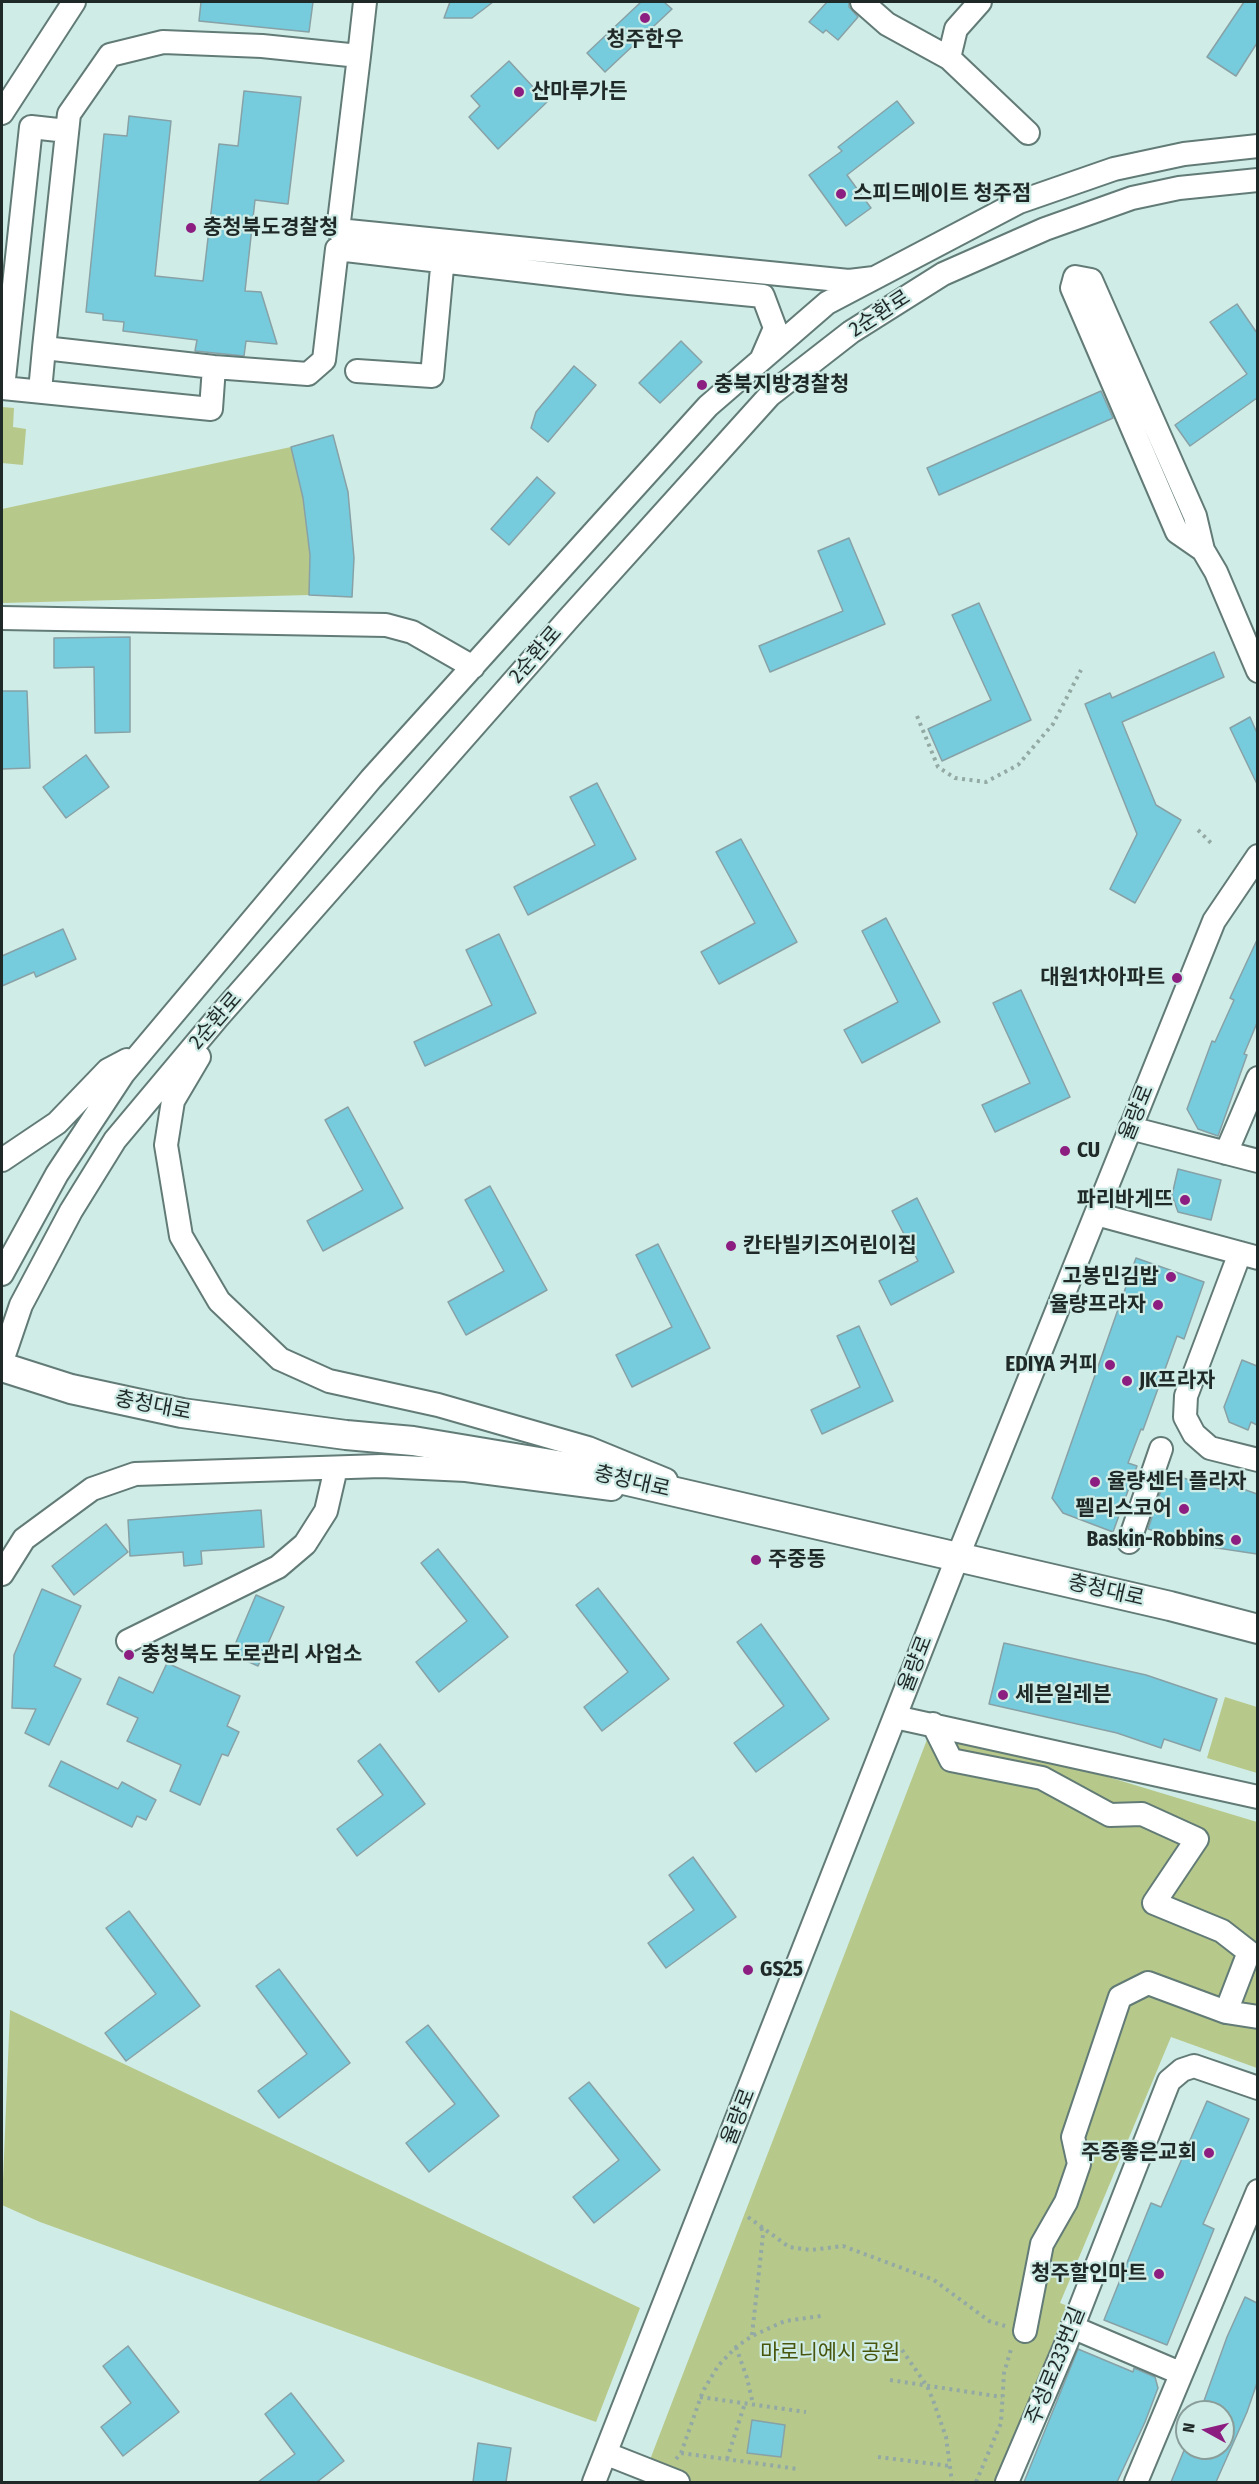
<!DOCTYPE html>
<html>
<head>
<meta charset="utf-8">
<style>
  body { margin:0 }
  #map { position:relative; width:1259px; height:2484px; overflow:hidden; background:#d0ece6; font-family:"Fira Sans Condensed",sans-serif }
  canvas { display:block }
  .frame { position:absolute; inset:0; border:3px solid #1f2927; pointer-events:none }
  .north { position:absolute; left:1175px; top:2400px; width:60px; height:60px; box-sizing:border-box; background:#d0ece6; border:2px solid #899e9a; border-radius:50%; rotate:278deg; font-size:16px; font-weight:700; line-height:24px; text-align:center; color:#1f2927 }
  .north::after { content:''; display:block; margin:auto; width:21px; height:27px; background:#8d1e81; clip-path:polygon(50% 0,100% 100%,50% 72%,0 100%) }
</style>
</head>
<body>
<div id="map">
<canvas width="1259" height="2484"></canvas>
<div class="frame"></div>
<div class="north">N</div>
</div>
<script>
const ctx = document.querySelector('canvas').getContext('2d');
ctx.lineJoin = 'round';
function fill(path, color) {
  ctx.fillStyle = color;
  ctx.fill(path, 'evenodd');
}
function poly(rows) {
  const path = new Path2D();
  for (const r of rows) {
    path.moveTo(r[0], r[1]);
    for (let i = 2; i < r.length; i += 2) path.lineTo(r[i], r[i + 1]);
  }
  return path;
}
function trace(path, color, width, dash) {
  ctx.strokeStyle = color;
  ctx.lineWidth = width;
  ctx.lineCap = dash ? 'butt' : 'round';
  ctx.setLineDash(dash || []);
  ctx.stroke(path);
}
function drawText(font, color, halo, rows, align = 'center') {
  ctx.font = font + ' "Fira Sans Condensed","Noto Sans KR",sans-serif';
  ctx.lineWidth = 4.5;
  ctx.setLineDash([]);
  ctx.textBaseline = 'middle';
  ctx.strokeStyle = halo;
  ctx.fillStyle = color;
  for (const [text, x, y, turn = 0] of rows) {
    ctx.save();
    ctx.translate(x, y);
    ctx.rotate((+turn || 0) * Math.PI / 180);
    ctx.textAlign = isNaN(turn) ? turn : align;
    if (halo) ctx.strokeText(text, 0, 0);
    ctx.fillText(text, 0, 0);
    ctx.restore();
  }
}
const green = poly([
  [2,407,14,408,13,427,26,429,23,465,2,463],
  [291,447,303,498,310,555,309,595,2,603,2,509],
  [1225,1697,1257,1707,1257,1773,1207,1758],
  [933,1724,1257,1822,1257,2068,1171,2037,1060,2303,1068,2306,996,2482,678,2482,646,2470],
  [10,2010,640,2308,596,2422,40,2222,2,2205]
]);
const building = poly([
  [201,2,313,2,309,32,199,21,201,2],
  [450,2,493,2,472,18,444,18,450,2],
  [641,2,664,2,672,9,605,72,587,53,641,2],
  [827,2,849,2,849,7,858,17,838,40,826,30,823,33,809,22,827,2],
  [1244,2,1257,2,1257,43,1236,76,1207,57,1244,2],
  [509,61,547,102,498,149,469,117,480,106,471,96,509,61],
  [244,91,301,97,288,204,255,200,245,291,261,292,277,344,246,341,244,356,195,351,197,340,123,331,124,322,103,320,103,314,86,312,104,134,127,136,129,116,171,121,155,276,203,281,219,144,238,146,244,91],
  [897,101,914,123,847,175,871,208,846,226,809,175,842,151,838,147,897,101],
  [1237,304,1257,333,1257,398,1190,446,1175,425,1247,374,1210,322,1237,304],
  [681,341,702,362,660,403,639,383,681,341],
  [574,366,596,385,548,442,531,428,536,412,574,366],
  [1101,391,1113,418,939,495,927,468,1101,391],
  [333,435,348,492,354,558,352,597,309,595,310,555,303,498,291,447,333,435],
  [537,477,555,493,509,545,491,529,537,477],
  [849,538,885,624,770,672,759,646,843,611,818,551,849,538],
  [979,603,1031,720,942,761,928,729,991,700,952,615,979,603],
  [130,637,130,732,95,733,94,667,54,668,54,638,130,637],
  [1214,652,1224,677,1122,722,1156,805,1181,820,1135,903,1110,889,1137,834,1085,704,1110,693,1112,698,1214,652],
  [2,691,27,691,30,768,2,769,2,691],
  [1250,717,1257,733,1257,784,1230,728,1250,717],
  [86,755,109,787,66,818,43,787,86,755],
  [597,783,636,859,528,915,514,887,595,845,570,797,597,783],
  [741,839,797,942,719,984,701,952,755,923,716,852,741,839],
  [886,918,940,1022,862,1063,844,1030,898,1002,862,931,886,918],
  [63,929,76,959,36,977,34,972,2,986,2,956,63,929],
  [499,934,536,1013,425,1066,414,1042,492,1005,466,950,499,934],
  [1257,940,1257,1023,1244,1054,1247,1055,1218,1136,1198,1129,1187,1109,1212,1041,1215,1042,1234,1000,1230,998,1257,940],
  [1021,990,1070,1097,995,1132,982,1105,1030,1083,993,1003,1021,990],
  [348,1107,403,1208,323,1251,307,1221,363,1190,325,1120,348,1107],
  [1178,1169,1221,1180,1211,1220,1178,1212,1172,1195,1178,1169],
  [490,1186,547,1290,466,1335,448,1302,504,1271,465,1200,490,1186],
  [917,1198,954,1272,891,1305,879,1281,918,1261,892,1211,917,1198],
  [658,1244,710,1348,632,1387,616,1355,672,1327,636,1255,658,1244],
  [1136,1258,1204,1282,1184,1339,1177,1336,1143,1430,1141,1429,1128,1463,1137,1466,1113,1532,1063,1513,1052,1498,1136,1258],
  [859,1326,893,1401,822,1434,811,1410,860,1387,837,1336,859,1326],
  [1242,1360,1257,1366,1257,1425,1251,1422,1248,1430,1229,1422,1224,1407,1242,1360],
  [1167,1473,1226,1491,1229,1484,1257,1494,1257,1554,1204,1546,1148,1529,1167,1473],
  [261,1510,264,1547,201,1551,202,1564,184,1566,183,1552,130,1556,128,1520,261,1510],
  [106,1524,128,1552,74,1595,52,1566,106,1524],
  [438,1549,508,1637,439,1692,416,1662,467,1621,421,1563,438,1549],
  [598,1588,669,1679,602,1731,584,1707,628,1672,576,1605,598,1588],
  [42,1589,81,1606,54,1666,81,1679,49,1745,25,1733,36,1709,12,1708,14,1655,42,1589],
  [256,1595,284,1607,258,1666,231,1654,256,1595],
  [761,1624,829,1719,756,1772,734,1743,784,1706,737,1642,761,1624],
  [1004,1643,1146,1675,1217,1699,1200,1751,1164,1739,1161,1748,1117,1733,989,1704,1004,1643],
  [167,1663,240,1696,227,1726,239,1732,228,1756,222,1754,200,1805,170,1791,181,1765,127,1741,138,1718,107,1704,119,1677,153,1693,167,1663],
  [380,1744,425,1804,357,1856,337,1829,383,1795,358,1761,380,1744],
  [61,1761,118,1789,122,1782,156,1800,146,1820,137,1816,132,1827,49,1786,61,1761],
  [693,1857,736,1917,666,1968,648,1943,694,1910,669,1875,693,1857],
  [129,1911,200,2006,126,2061,105,2033,156,1994,106,1928,129,1911],
  [279,1969,350,2063,279,2118,258,2091,307,2054,256,1986,279,1969],
  [428,2025,499,2116,429,2172,406,2143,455,2104,406,2042,428,2025],
  [589,2082,660,2170,594,2223,573,2197,619,2160,569,2098,589,2082],
  [1207,2101,1249,2119,1203,2224,1214,2229,1167,2345,1104,2320,1151,2203,1161,2207,1207,2101],
  [1245,2297,1257,2303,1257,2383,1247,2412,1216,2482,1171,2482,1185,2448,1223,2448,1223,2412,1200,2412,1227,2337,1245,2297],
  [128,2346,179,2412,123,2456,101,2427,131,2403,103,2366,128,2346],
  [1078,2349,1133,2372,1134,2368,1155,2377,1158,2388,1145,2422,1117,2482,1024,2482,1078,2349],
  [291,2393,344,2461,317,2482,258,2482,295,2454,265,2414,291,2393],
  [752,2420,785,2425,781,2457,747,2453,752,2420],
  [478,2443,511,2448,506,2482,473,2482,478,2443]
]);
const path = poly([
  [917,716,938,767,955,778,986,782,1018,765,1053,724,1081,670],
  [1198,830,1212,844],
  [748,2217,789,2247,811,2250,843,2246,934,2280,989,2321,1005,2326],
  [752,2335,763,2235,761,2226],
  [736,2347,747,2378,753,2404],
  [902,2350,927,2386,933,2400,946,2437,952,2482],
  [890,2380,1002,2397],
  [700,2397,806,2412],
  [681,2453,798,2469],
  [878,2457,950,2466],
  [676,2459,681,2453,703,2391,718,2366,736,2347,752,2336,785,2321,821,2316],
  [727,2459,745,2403],
  [976,2482,1001,2423,1004,2373,1012,2346]
]);
const minor = poly([
  [862,2,887,24,949,58,1028,133],
  [359,56,365,2],
  [949,58,956,29,980,2],
  [2,113,74,2],
  [67,131,31,127,3,388,211,409,214,367],
  [762,358,775,328,763,296,629,283,337,249,324,360,308,374,214,367,44,348,69,114,110,55,163,42,262,46,359,56,338,230,849,281,874,278],
  [357,371,432,376,444,246],
  [40,391,44,348],
  [1203,550,1177,532,1072,288,1075,277,1091,280,1195,516,1203,550,1216,572,1258,671],
  [2,618,386,625,412,632,473,667],
  [199,1057,173,1101,166,1145,181,1236,219,1301,280,1359,329,1381,438,1405,588,1448,666,1480],
  [1130,1128,1258,1161],
  [1226,1153,1258,1078],
  [2,1160,57,1123,108,1070,127,1060],
  [1096,1214,1258,1258],
  [1240,1253,1186,1396,1185,1417,1194,1434,1210,1448,1258,1460],
  [2,1274,57,1174,123,1074,371,779,708,406,827,303,1019,202,1114,169,1184,154,1258,146],
  [2,1361,21,1305,71,1211,115,1140,219,1016,570,617,770,395,851,332,943,274,1045,229,1132,198,1179,188,1258,180],
  [1129,1542,1161,1449],
  [2,1574,24,1539,92,1489,135,1474,381,1466,466,1470,612,1489],
  [128,1641,278,1567,305,1544,326,1511,336,1468],
  [895,1717,1258,1797],
  [933,1724,951,1760,1042,1778,1110,1815,1142,1814,1197,1839,1154,1903,1222,1931,1249,1952,1226,2012,1148,1983,1120,1997,1073,2137,1079,2164,1066,2202,1042,2244,1025,2331],
  [1226,2012,1258,2017],
  [1072,2327,1180,2373],
  [607,2454,678,2482],
  [594,2482,958,1556,1214,921,1258,856],
  [1007,2482,1066,2344,1169,2081,1182,2070,1194,2066,1258,2088],
  [1136,2482,1258,2191]
]);
const major = poly([
  [2,1367,71,1389,182,1413,346,1435,413,1441,563,1466,1170,1606,1258,1629]
]);
const markers = [
  [645,18,6,"#8d1e81"],
  [519,92,6,"#8d1e81"],
  [841,194,6,"#8d1e81"],
  [191,228,6,"#8d1e81"],
  [702,385,6,"#8d1e81"],
  [1177,978,6,"#8d1e81"],
  [1065,1151,6,"#8d1e81"],
  [1185,1200,6,"#8d1e81"],
  [731,1246,6,"#8d1e81"],
  [1171,1277,6,"#8d1e81"],
  [1158,1305,6,"#8d1e81"],
  [1110,1365,6,"#8d1e81"],
  [1127,1381,6,"#8d1e81"],
  [1095,1482,6,"#8d1e81"],
  [1184,1509,6,"#8d1e81"],
  [1236,1540,6,"#8d1e81"],
  [756,1560,6,"#8d1e81"],
  [129,1655,6,"#8d1e81"],
  [1003,1695,6,"#8d1e81"],
  [748,1970,6,"#8d1e81"],
  [1209,2153,6,"#8d1e81"],
  [1159,2274,6,"#8d1e81"]
];
const poiNames = [
  ["청주한우",645,40,"center"],
  ["산마루가든",531,92],
  ["스피드메이트 청주점",853,194],
  ["충청북도경찰청",203,228],
  ["충북지방경찰청",714,385],
  ["대원1차아파트",1165,978,"right"],
  ["CU",1077,1151],
  ["파리바게뜨",1173,1200,"right"],
  ["칸타빌키즈어린이집",743,1246],
  ["고봉민김밥",1159,1277,"right"],
  ["율량프라자",1146,1305,"right"],
  ["EDIYA 커피",1098,1365,"right"],
  ["JK프라자",1139,1381],
  ["율량센터 플라자",1107,1482],
  ["펠리스코어",1172,1509,"right"],
  ["Baskin-Robbins",1224,1540,"right"],
  ["주중동",768,1560],
  ["충청북도 도로관리 사업소",141,1655],
  ["세븐일레븐",1015,1695],
  ["GS25",760,1970],
  ["주중좋은교회",1197,2153,"right"],
  ["청주할인마트",1147,2274,"right"]
];
const streetNames = [
  ["2순환로",880,314,-33],
  ["2순환로",536,655,-49],
  ["2순환로",216,1021,-49],
  ["율량로",1137,1113,-68],
  ["충청대로",153,1406,11],
  ["충청대로",632,1482,13],
  ["충청대로",1106,1591,13],
  ["율량로",916,1664,-69],
  ["율량로",739,2117,-69],
  ["주성로233번길",1056,2366,-68]
];
const parkNames = [
  ["마로니에시 공원",830,2353]
];
fill(green, '#b7c88b');
fill(building, '#76ccdd');
trace(building, '#87a1a6', 1.5);
trace(minor, '#627b76', 26);
trace(major, '#627b76', 32);
trace(path, '#93a9a4', 4, [3, 4.5]);
trace(minor, '#fff', 22);
trace(major, '#fff', 28);
for (const [x, y, r, color] of markers) {
  const dot = new Path2D();
  dot.arc(x, y, r, 0, 2 * Math.PI);
  ctx.fillStyle = color;
  ctx.fill(dot);
  trace(dot, '#d0ece6', 2);
}
drawText('bold 21px', '#1f2927', '#d0ece6', poiNames, 'left');
drawText('21px', '#1f2927', '#d0ece6', streetNames);
drawText('21px', '#47550d', '#d0ece6', parkNames);
</script>
</body>
</html>
